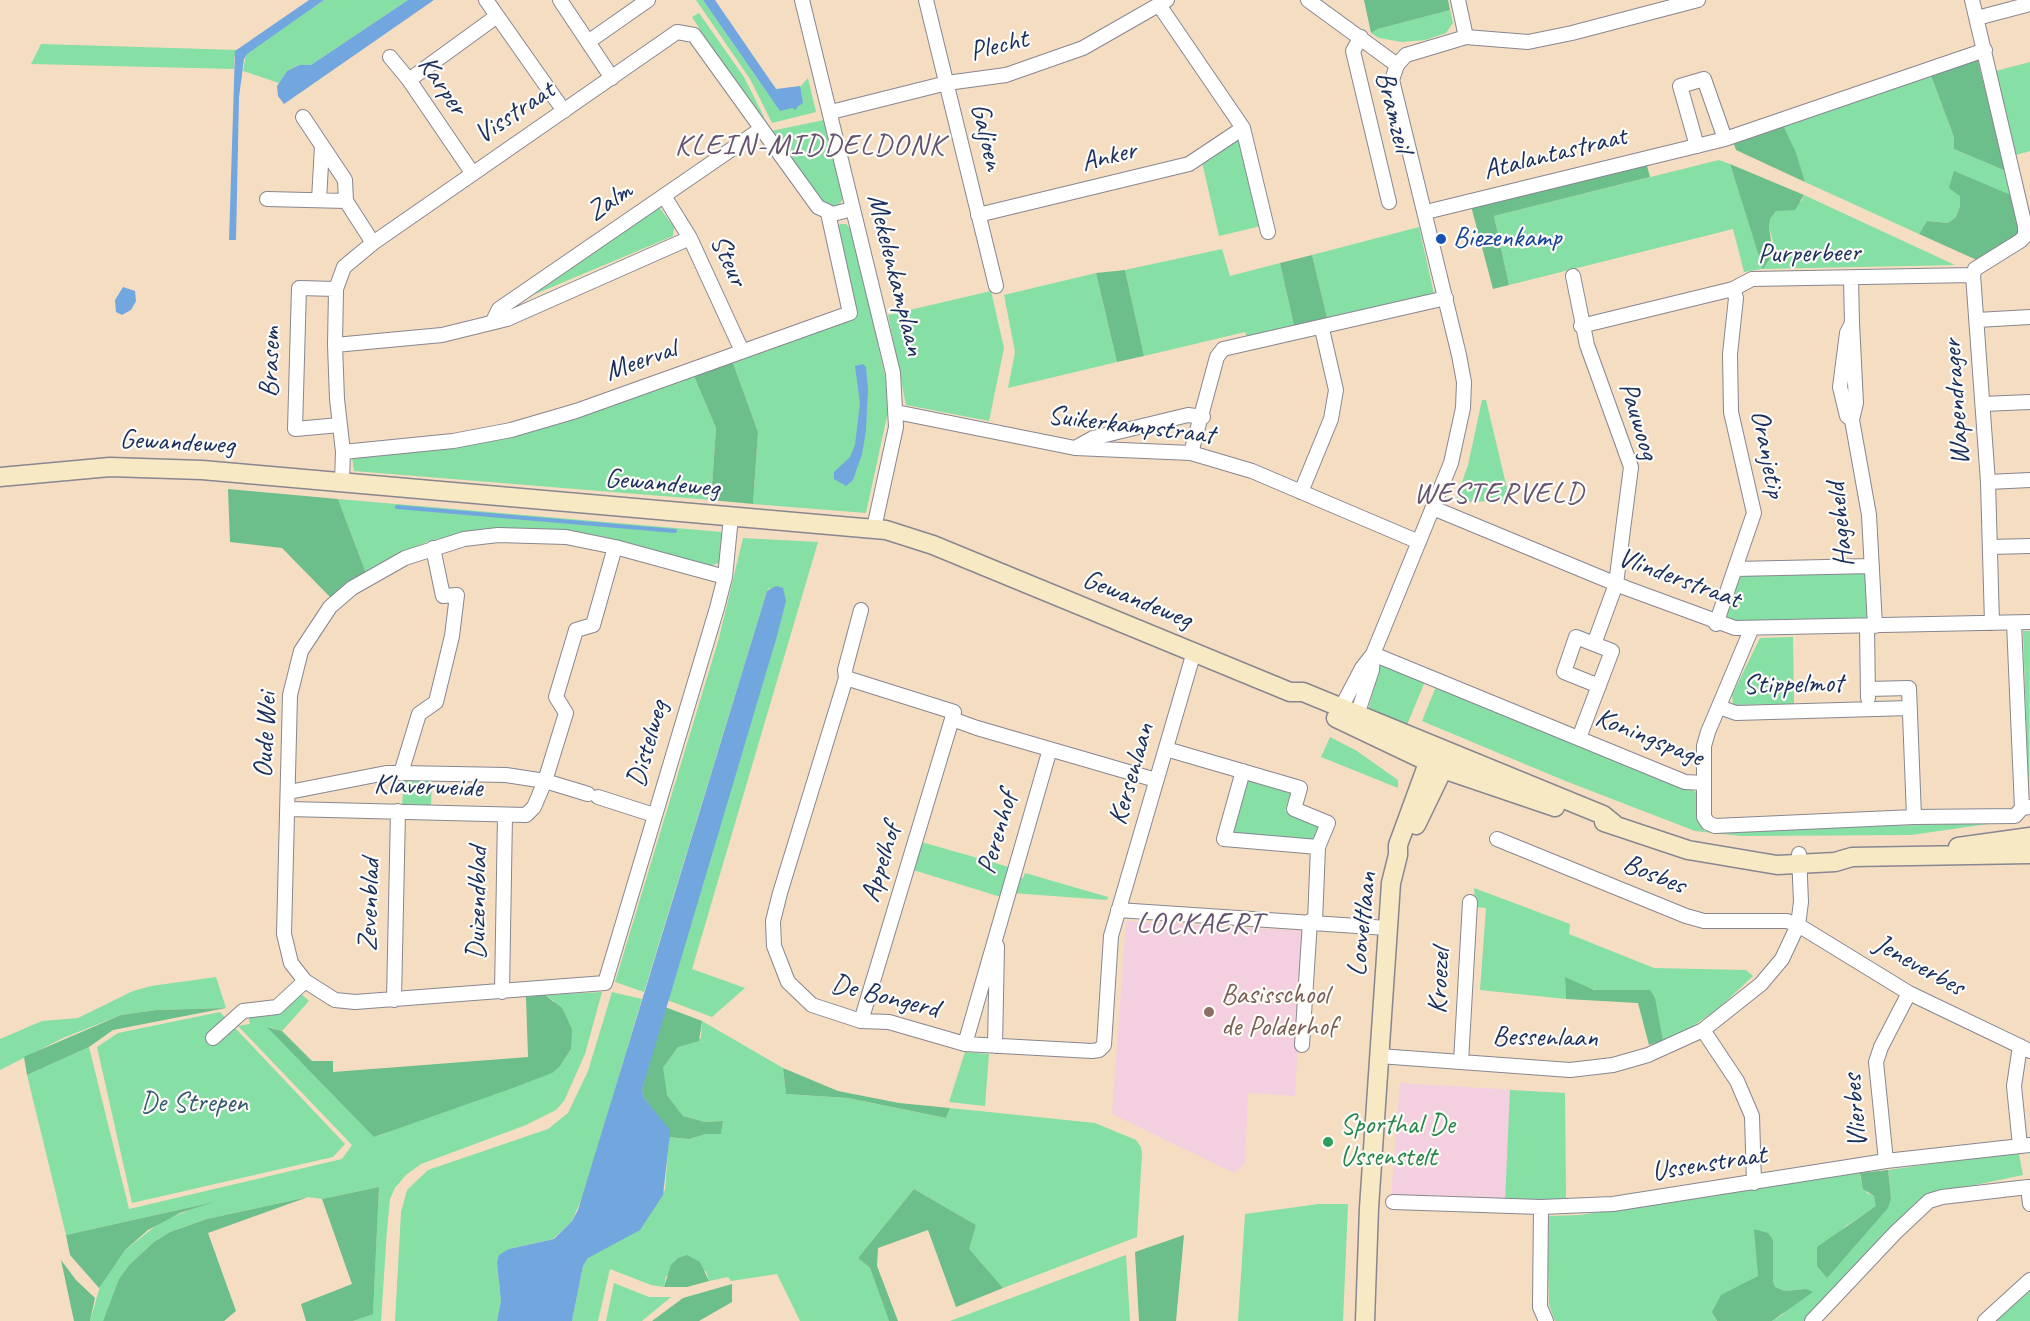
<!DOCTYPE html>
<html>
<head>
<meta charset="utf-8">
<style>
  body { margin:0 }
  canvas { display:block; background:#f5ddc2 }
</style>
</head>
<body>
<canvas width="2030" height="1321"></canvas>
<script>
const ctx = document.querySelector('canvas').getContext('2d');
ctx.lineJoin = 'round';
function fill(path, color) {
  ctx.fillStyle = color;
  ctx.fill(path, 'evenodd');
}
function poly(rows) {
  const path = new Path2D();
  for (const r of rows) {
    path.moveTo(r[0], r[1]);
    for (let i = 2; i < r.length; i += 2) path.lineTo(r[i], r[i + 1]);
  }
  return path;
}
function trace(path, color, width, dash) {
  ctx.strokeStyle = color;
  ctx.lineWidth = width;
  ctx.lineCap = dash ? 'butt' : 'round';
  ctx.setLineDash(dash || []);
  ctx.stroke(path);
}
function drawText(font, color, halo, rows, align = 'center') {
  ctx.font = font + ' Caveat,sans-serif';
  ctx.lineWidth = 4.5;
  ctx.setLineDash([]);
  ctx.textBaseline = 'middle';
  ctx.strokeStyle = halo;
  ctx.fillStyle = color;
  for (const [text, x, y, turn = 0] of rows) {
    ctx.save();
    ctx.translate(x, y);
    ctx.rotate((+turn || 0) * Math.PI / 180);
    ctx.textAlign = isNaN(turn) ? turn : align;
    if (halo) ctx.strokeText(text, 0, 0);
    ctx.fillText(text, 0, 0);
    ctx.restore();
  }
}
const built = poly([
  [1126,921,1304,931,1295,1096,1248,1093,1245,1163,1234,1173,1112,1114],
  [1400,1083,1565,1093,1566,1203,1391,1197]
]);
const green = poly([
  [324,0,408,0,311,65,298,65,287,71,279,83,243,71,246,54],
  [696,0,703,0,769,95,776,89,764,72,786,102,808,78,816,112,772,123,750,79],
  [1450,10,1453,23,1446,33,1425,40,1402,42,1379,38,1371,33,1378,29],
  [699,13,744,77,764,117,762,123,700,33,701,31,692,17],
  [41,44,238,50,234,58,234,69,31,64],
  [2030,62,2030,151,2016,155,1996,71],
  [1930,73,1954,137,1954,149,2006,171,2013,196,1960,196,1960,206,1956,217,1948,223,1927,221,1919,234,1805,182,1783,125],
  [824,120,844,197,839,205,829,206,817,196,771,131],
  [1240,136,1261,226,1219,236,1202,162,1210,160],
  [1719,160,1730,164,1763,268,1773,241,1769,228,1770,219,1776,211,1802,201,1804,195,1955,265,1761,269,1744,272,1733,229,1509,285,1494,216],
  [659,207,674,227,673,236,514,303],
  [840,224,846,224,852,231,885,376,889,407,866,513,753,504,758,432,733,363,856,318,836,232],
  [1419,227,1434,294,1328,322,1312,255],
  [1222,249,1230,276,1280,263,1295,330,1247,338,1245,332,1144,356,1125,270],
  [1096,273,1117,362,1008,388,1015,352,1004,295],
  [991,291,1004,348,989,421,906,405,888,315],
  [694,376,716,428,711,500,354,471,352,457,519,434,579,418],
  [1482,400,1486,400,1510,501,1455,502,1468,465],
  [338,499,722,532,722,554,720,563,708,566,598,536,531,528,493,528,429,541,403,552,366,573],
  [743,538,818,542,692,969,745,988,712,1017,667,1000,744,743,770,587,767,591,644,992,615,982,719,638],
  [1867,572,1872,621,1737,622,1724,617,1741,576],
  [2023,631,2030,631,2029,803],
  [1793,637,1794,704,1733,705,1732,695,1760,638],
  [1381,663,1426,679,1407,725,1368,710],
  [1437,684,1696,792,1701,797,1704,831,1995,823,1911,835,1741,836,1695,831,1563,780,1422,721],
  [1330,737,1357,751,1398,780,1398,788,1321,757],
  [1244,775,1292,788,1285,811,1321,826,1315,840,1227,834],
  [404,776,432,777,431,808,402,806],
  [918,841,1009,867,1001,897,910,869],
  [1025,873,1108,897,1107,900,1012,893,1017,877,1023,878],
  [1474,888,1570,924,1569,934,1654,968,1746,970,1753,976,1720,1007,1696,1024,1674,1038,1663,1041,1652,1007,1604,991,1584,988,1568,978,1565,978,1566,999,1480,990,1486,908,1476,907],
  [216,977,226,1008,156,1010,121,1015,63,1038,0,1070,0,1039,42,1021,78,1018,133,991,151,986],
  [299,992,309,1001,282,1031,269,1027,375,1137,560,1066,571,1049,554,1001,545,995,602,992,585,1054,564,1101,556,1110,526,1125,421,1164,406,1175,395,1188,390,1199,387,1230,381,1321,353,1321,373,1313,379,1187,322,1199,308,1197,207,1219,170,1232,154,1242,130,1264,119,1280,103,1321,90,1321,101,1283,125,1250,162,1221,205,1204,66,1235,27,1075,89,1047,129,1209,342,1159,352,1145,238,1026,250,1024,248,1015],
  [612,992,642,999,584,1193,572,1221,553,1239,509,1249,497,1263,501,1301,497,1321,395,1321,401,1212,407,1190,428,1170,548,1129,568,1113,588,1071],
  [220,1012,345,1144,333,1157,132,1203,97,1047,118,1033],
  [702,1021,783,1068,786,1094,848,1098,946,1118,950,1108,1095,1123,1136,1140,1141,1147,1142,1154,1137,1237,1003,1288,968,1249,976,1225,914,1189,858,1258,870,1268,889,1321,800,1321,777,1274,731,1281,728,1277,709,1281,706,1271,666,1276,664,1287,651,1285,610,1269,598,1321,572,1321,583,1266,588,1258,665,1190,669,1137,689,1139,706,1134,721,1134,723,1121,705,1122,683,1116,667,1095,663,1081,663,1068,678,1047,701,1038],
  [965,1052,989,1054,985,1106,949,1102],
  [1510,1090,1565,1093,1566,1203,1505,1202],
  [2015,1152,2019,1154,2023,1175,1927,1195,1806,1321,1772,1321,1782,1315,1806,1289,1785,1291,1775,1287,1773,1281,1773,1240,1755,1229,1758,1276,1743,1285,1714,1317,1717,1321,1555,1321,1553,1316,1549,1304,1548,1263,1549,1216,1580,1215,1860,1173,1861,1181,1867,1193,1874,1196,1877,1206,1846,1226,1815,1256,1891,1198,1888,1170],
  [1319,1204,1348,1204,1343,1321,1238,1321,1245,1214],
  [1126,1255,1130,1321,950,1321],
  [614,1283,649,1297,671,1297,642,1321,606,1321],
  [2030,1289,2030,1321,1996,1321,2008,1310]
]);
const forest = poly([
  [1364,0,1448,0,1450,10,1378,29,1371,33],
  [1977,57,2003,162,2006,171,1954,149,1954,137,1930,73],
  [1783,125,1796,153,1805,182,1736,150,1733,142],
  [1646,162,1650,177,1494,216,1509,285,1493,289,1471,206],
  [1730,164,1804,195,1795,210,1776,211,1770,219,1769,228,1773,253,1763,269],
  [1954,171,2013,196,2020,236,1979,261,1919,234,1927,221,1948,223,1956,217,1960,206,1960,196,1949,188],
  [1312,255,1328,322,1295,330,1280,263],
  [1125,270,1144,356,1117,362,1096,273],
  [733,363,758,432,753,504,711,500,716,428,694,376],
  [228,489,338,499,366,573,331,598,282,548,230,542],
  [1565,977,1594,990,1650,990,1655,998,1663,1041,1649,1045,1638,1003,1566,999],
  [545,995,562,1008,572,1029,571,1049,560,1066,552,1073,510,1089,374,1137,267,1027,282,1031,312,1061,333,1061,333,1072,528,1057,526,997],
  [665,1007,702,1021,699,1041,678,1047,663,1068,667,1095,683,1116,705,1122,723,1121,721,1134,706,1134,689,1139,669,1137,668,1129,644,1098,642,1090],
  [226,1008,113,1030,89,1047,27,1075,24,1057,28,1055,121,1015,156,1010],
  [783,1068,838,1091,899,1103,950,1108,946,1118,848,1098,786,1094],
  [1888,1170,1891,1198,1888,1208,1827,1278,1817,1266,1817,1247,1876,1206,1874,1196,1863,1189,1860,1173],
  [379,1187,373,1314,353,1321,306,1321,301,1304,352,1284,322,1199],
  [914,1189,976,1225,969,1249,1003,1288,956,1307,928,1230,878,1248,877,1266,898,1321,889,1321,870,1268,858,1258],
  [308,1197,208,1233,236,1311,224,1321,103,1321,119,1279,130,1264,154,1242,170,1232,207,1219],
  [214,1202,180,1213,148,1230,125,1250,99,1288,70,1255,66,1235],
  [1754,1229,1768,1233,1773,1240,1773,1281,1775,1287,1785,1291,1806,1289,1813,1292,1772,1321,1717,1321,1712,1312,1721,1295,1758,1276],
  [1184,1235,1176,1321,1139,1321,1135,1252],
  [687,1255,700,1262,709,1281,687,1287,664,1287,671,1265,678,1258],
  [61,1260,76,1280,95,1298,90,1321,74,1321],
  [732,1284,732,1302,699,1321,652,1321,683,1298]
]);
const water = poly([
  [309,0,324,0,247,54,244,59,239,97,236,240,229,240,235,51],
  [408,0,434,0,284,104,278,96,277,86,287,71,299,65,311,65],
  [703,0,715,0,776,89,800,86,803,103,797,107,796,110,792,108,780,111],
  [123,287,135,291,136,301,131,310,122,315,116,312,115,300],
  [863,364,866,367,868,389,866,431,862,454,853,480,846,486,834,479,834,472,850,457,855,445,860,403,855,366],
  [776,586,783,588,786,601,777,636,642,1090,644,1098,669,1129,670,1134,663,1195,640,1230,588,1258,583,1266,572,1321,497,1321,501,1301,497,1263,499,1255,509,1249,554,1239,572,1221,578,1210,767,591]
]);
const stream = poly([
  [397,507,675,531]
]);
const street = poly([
  [486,0,564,111],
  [560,0,612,78],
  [802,0,893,373,896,427,874,528],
  [926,0,996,286],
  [1308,0,1397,65],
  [1458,0,1466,37],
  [1972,0,2025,226,2025,236,2020,241,1975,269,1973,275,1988,482,1992,623],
  [1159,5,1243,128,1268,232],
  [1977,18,2030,4],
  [1361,37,1353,51,1389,202],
  [588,42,648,0],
  [390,57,409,80,473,174],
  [409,80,497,16],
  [831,112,947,83,1006,75,1083,48,1167,0],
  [303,117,345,180,346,201,373,243],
  [1697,146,1680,86,1704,79,1725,139],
  [664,196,690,238,742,351],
  [267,199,346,201],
  [319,200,322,146],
  [1426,212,1725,139,1985,50],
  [978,215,1189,164,1243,128],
  [1573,276,1587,345,1631,467,1616,584,1594,644,1612,651,1579,738],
  [1851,279,1852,323],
  [336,289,299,288,295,429,340,425],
  [1977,320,2030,317],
  [493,321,499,309,761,129],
  [1852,323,1856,403,1852,420,1847,416,1840,387,1847,333,1852,323],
  [1581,326,1733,289,1752,279,1973,275],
  [335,345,442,335,507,319,690,238],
  [1983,404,2030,402],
  [896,412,1075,448,1191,453,1252,471,1419,542],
  [1852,420,1869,515,1875,626],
  [1075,448,1093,438,1188,415,1203,417],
  [343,452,453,441,511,430,576,411,850,313,828,213],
  [1191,453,1217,357,1223,349,1446,298],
  [342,482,343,452,337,399,335,345,336,289,344,267,373,243,677,32,694,35,818,207,833,214,852,209],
  [1988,482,2030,480],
  [1301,492,1331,419,1336,390,1322,329],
  [1433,508,1626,588,1735,628,2030,622],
  [1990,547,2030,546],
  [1735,569,1872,566],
  [725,577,615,547,566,537,498,535,464,539,405,558,352,588,330,607,301,651,290,695,284,934,291,963,305,981,335,1000,355,1002,605,983,717,608,725,577,731,517],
  [861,610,845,670,846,678,780,893,773,921,774,946,788,982,812,1005,861,1021,889,1022,965,1044,1092,1051,1099,1050,1104,1045,1111,936,1194,652],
  [2014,623,2022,808],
  [1716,624,1754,513,1731,412,1730,354,1736,298,1733,289],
  [1867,626,1868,698],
  [1594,644,1576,637,1564,672,1599,686],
  [1373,654,1372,670,1357,715,1342,721,1341,708,1362,668,1373,654,1451,463,1463,408,1464,382,1459,355,1392,80,1397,65,1406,55,1466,37,1528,42,1572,33,1698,0],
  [1373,654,1685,782,1704,783,1704,817,1708,823,1715,826,1914,817,2015,816,2022,808,2030,807],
  [846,678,954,712,952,719,977,728,1156,780],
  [1868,689,1909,688,1914,817],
  [1719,707,1736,713,1910,708],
  [1166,749,1300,788,1294,809,1328,823,1318,847,1315,922],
  [1243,771,1224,839,1318,847],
  [401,773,419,714,436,702,452,636,457,595,443,596,433,548],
  [1704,783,1704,746,1708,732,1751,630],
  [289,792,386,773,401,773,506,775,545,781,588,794],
  [598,797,654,815],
  [289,809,526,815,534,807,545,781,566,713,556,697,576,630,593,625,615,547],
  [1497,839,1686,916,1704,921,1787,921,1798,925,1909,993,2030,1051],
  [1118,910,1387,928],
  [502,992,505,815],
  [394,1000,398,811],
  [861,1021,952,719],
  [1703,1030,1737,1081,1752,1116,1754,1183],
  [213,1038,243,1011,277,1007,305,981],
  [965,1044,1050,749],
  [1302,1045,1310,921],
  [995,1046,997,946],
  [2020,1046,2014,1086,2020,1146],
  [1379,1056,1570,1070,1613,1065,1648,1055,1703,1030,1761,984,1782,959,1798,925,1801,902,1799,854],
  [1461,1062,1470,902],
  [1886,1161,1876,1062,1881,1047,1909,993],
  [1393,1202,1541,1207,1613,1204,1886,1161,2030,1145],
  [1541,1207,1540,1307,1546,1321],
  [1812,1321,1895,1233,1929,1201,1942,1197,2028,1187,2030,1204],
  [1985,1321,2030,1280]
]);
const secondary = poly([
  [0,477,110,467,202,470,886,530,933,545,1290,692,1303,692,1603,815,1614,824],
  [1336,718,1443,769,1555,807],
  [1604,822,1688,850,1777,865,1835,862,1852,857,2030,854],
  [1416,825,1443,769,1441,757],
  [1958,847,2030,837],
  [1365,1321,1369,1208,1391,883,1398,855,1398,845,1428,763,1436,754]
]);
const markers = [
  [1441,239,6,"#1a4fb4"],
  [1209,1012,6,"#8d6e63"],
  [1328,1142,6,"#2e9e5b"]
];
const streetNames = [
  ["Plecht",999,46,-14],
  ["Karper",442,86,55],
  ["Bramzeil",1393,112,76],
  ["Visstraat",515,113,-34],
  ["Galjoen",986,137,77],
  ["Atalantastraat",1555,154,-14],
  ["Anker",1109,157,-14],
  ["Zalm",610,202,-34],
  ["Purperbeer",1809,254,-1],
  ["Steur",728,261,65],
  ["Mekelenkamplaan",895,275,76],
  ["Meerval",641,361,-20],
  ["Brasem",271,362,-88],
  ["Wapendrager",1957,402,-94],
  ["Pauwoog",1638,421,73],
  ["Suikerkampstraat",1131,426,7],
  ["Gewandeweg",177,443,3],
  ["Oranjetip",1767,454,79],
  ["Gewandeweg",662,484,5],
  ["Hageheld",1841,525,-96],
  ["Vlinderstraat",1679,579,20],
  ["Gewandeweg",1137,600,22],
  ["Stippelmot",1793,685,-1],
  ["Oude Wei",266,735,-87],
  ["Koningspage",1649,738,22],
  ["Distelweg",648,744,-74],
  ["Kersenlaan",1132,774,-74],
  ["Klaverweide",428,787,2],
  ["Perenhof",998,833,-74],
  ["Appelhof",882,863,-73],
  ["Bosbes",1654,875,22],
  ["Duizendblad",478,903,-89],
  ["Zevenblad",370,905,-88],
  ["Looveltlaan",1363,924,-84],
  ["Jeneverbes",1919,966,29],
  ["Kroezel",1440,981,-87],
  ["De Bongerd",885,997,14],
  ["Bessenlaan",1545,1038,1],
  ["Vlierbes",1856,1111,-95],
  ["Ussenstraat",1709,1164,-9]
];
const transitNames = [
  ["Biezenkamp",1453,239]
];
const educationNames = [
  ["Basisschool",1221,996],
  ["de Polderhof",1221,1028]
];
const parkNames = [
  ["De Strepen",194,1104]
];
const leisureNames = [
  ["Sporthal De",1340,1126],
  ["Ussenstelt",1340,1158]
];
const neighbourhoodNames = [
  ["KLEIN-MIDDELDONK",810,146],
  ["WESTERVELD",1499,494],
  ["LOCKAERT",1200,924]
];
fill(built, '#f3cfdf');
fill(green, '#86dfa4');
fill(forest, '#6cbe8a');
fill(water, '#72a6df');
trace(stream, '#72a6df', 4);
trace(street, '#888690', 16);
trace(secondary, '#888690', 21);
trace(street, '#fff', 14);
trace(secondary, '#f6e9c3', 18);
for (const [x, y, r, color] of markers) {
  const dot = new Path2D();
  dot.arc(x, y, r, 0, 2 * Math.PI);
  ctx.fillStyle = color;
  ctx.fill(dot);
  trace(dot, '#fdfcf7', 2);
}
drawText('28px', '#1b2f5e', '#fdfcf7', streetNames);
drawText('28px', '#164399', '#fdfcf7', transitNames, 'left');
drawText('28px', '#785e54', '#fdfcf7', educationNames, 'left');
drawText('28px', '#365b70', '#fdfcf7', parkNames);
drawText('28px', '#27864d', '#fdfcf7', leisureNames, 'left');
ctx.letterSpacing = '1.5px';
drawText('30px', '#645371', '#fdfcf7', neighbourhoodNames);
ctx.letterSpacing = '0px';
</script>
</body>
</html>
